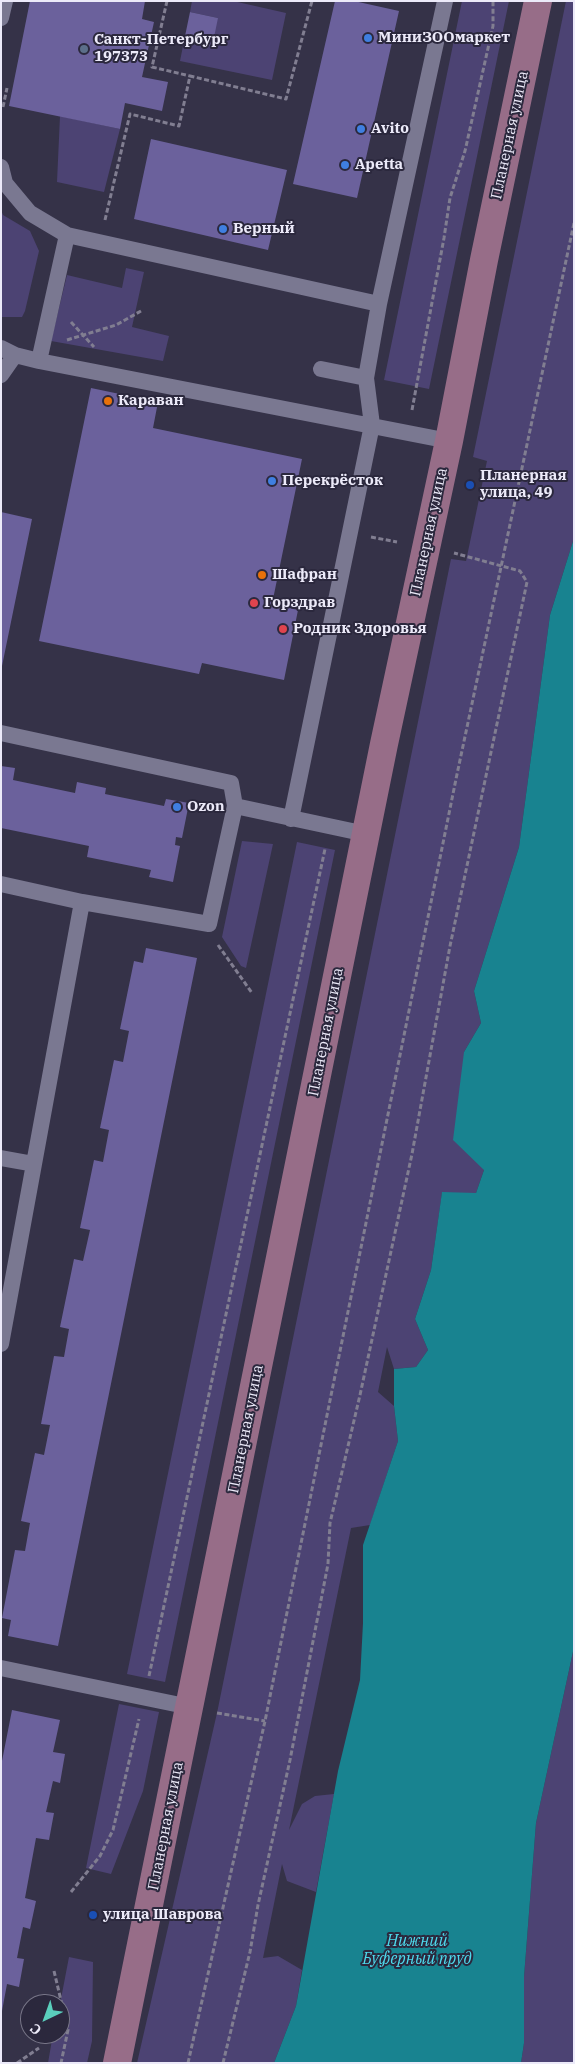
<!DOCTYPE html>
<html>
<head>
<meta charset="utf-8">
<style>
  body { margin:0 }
  #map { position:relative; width:575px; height:2064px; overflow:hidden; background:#353248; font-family:"IBM Plex Serif",serif }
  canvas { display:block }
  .frame { position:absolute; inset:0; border:2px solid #eceaf9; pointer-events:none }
  .north { position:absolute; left:20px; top:1994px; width:50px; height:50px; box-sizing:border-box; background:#2b283d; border:1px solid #787688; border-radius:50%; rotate:222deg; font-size:14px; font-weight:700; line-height:20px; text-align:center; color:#eceaf9 }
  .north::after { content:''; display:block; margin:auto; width:18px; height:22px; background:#5acebc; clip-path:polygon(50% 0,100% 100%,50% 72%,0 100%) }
</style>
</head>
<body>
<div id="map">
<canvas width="575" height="2064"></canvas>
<div class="frame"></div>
<div class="north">С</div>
</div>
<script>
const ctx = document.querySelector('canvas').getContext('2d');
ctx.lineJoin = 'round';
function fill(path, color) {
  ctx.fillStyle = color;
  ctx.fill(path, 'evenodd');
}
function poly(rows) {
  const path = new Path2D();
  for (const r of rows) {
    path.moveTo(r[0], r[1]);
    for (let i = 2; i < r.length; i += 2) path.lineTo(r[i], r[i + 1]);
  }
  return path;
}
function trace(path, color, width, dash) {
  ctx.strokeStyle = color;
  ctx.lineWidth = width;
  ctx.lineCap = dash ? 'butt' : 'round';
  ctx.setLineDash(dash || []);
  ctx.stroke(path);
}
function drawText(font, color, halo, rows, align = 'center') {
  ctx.font = font + ' "IBM Plex Serif",serif';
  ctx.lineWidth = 4;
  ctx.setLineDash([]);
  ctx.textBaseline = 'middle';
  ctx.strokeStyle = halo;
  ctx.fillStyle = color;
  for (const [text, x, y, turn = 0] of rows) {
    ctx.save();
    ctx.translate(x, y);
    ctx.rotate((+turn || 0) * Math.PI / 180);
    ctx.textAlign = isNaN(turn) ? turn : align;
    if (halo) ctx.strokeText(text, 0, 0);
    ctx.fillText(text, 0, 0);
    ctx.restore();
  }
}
const green = poly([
  [192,1,233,1,286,13,272,80,180,61,184,41,218,18,190,12],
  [462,1,509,1,429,389,384,380],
  [566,1,574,1,574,538,550,615,519,847,474,991,481,1023,464,1052,484,1170,476,1193,442,1193,431,1270,415,1319,428,1350,416,1367,394,1369,387,1347,378,1392,394,1406,398,1441,370,1525,351,1528,289,1830,302,1804,315,1796,334,1794,316,1892,287,1881,282,1864,263,1958,278,1956,302,1970,296,2006,274,2063,137,2063,217,1713,451,559,466,561,487,461,473,457],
  [60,116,120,129,104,192,57,182],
  [1,210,3,215,30,231,39,251,25,311,22,317,1,317],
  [126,268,144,272,132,327,169,336,163,361,51,341,67,275,122,288],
  [242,841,273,844,246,968,241,966,222,937],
  [297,842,335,850,165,1682,127,1674],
  [574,1647,574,2063,521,2063,524,2043,524,1977,536,1823],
  [119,1704,159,1712,143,1791,111,1874,86,1868],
  [69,1957,93,1962,92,2041,87,2063,48,2063,53,2034,60,2034,60,2004]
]);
const water = poly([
  [574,538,574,1647,536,1823,524,1977,524,2043,521,2063,274,2063,296,2006,338,1771,360,1680,363,1623,363,1545,398,1441,394,1406,394,1369,416,1367,428,1350,415,1319,431,1270,442,1192,476,1193,484,1170,453,1140,464,1052,481,1023,474,991,519,847,550,615]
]);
const building = poly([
  [30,1,145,1,142,19,154,22,142,77,168,82,162,111,125,103,120,129,9,106],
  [335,1,354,1,399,11,357,198,293,184],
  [190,12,218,18,212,47,184,41],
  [151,139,287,170,268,250,134,219],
  [91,388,158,402,153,428,302,459,272,604,298,610,284,680,202,663,199,674,39,641],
  [1,512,32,519,2,666,1,666],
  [1,766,15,768,13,780,75,793,77,782,106,788,105,794,164,806,166,799,189,803,182,838,176,837,175,845,180,846,173,882,149,877,151,870,87,857,89,846,1,828],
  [146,948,197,958,58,1646,8,1636,11,1620,2,1618,15,1550,25,1551,30,1523,21,1521,35,1453,44,1455,50,1425,41,1424,54,1356,64,1357,69,1329,60,1327,74,1259,83,1261,90,1230,80,1228,94,1160,103,1162,109,1130,100,1128,114,1060,123,1062,129,1031,120,1029,134,961,143,963],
  [12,1710,60,1720,53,1752,65,1754,60,1783,53,1781,46,1812,54,1813,49,1840,36,1838,25,1898,36,1901,30,1929,23,1927,17,1958,24,1959,19,1987,7,1984,2,2011,1,1766]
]);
const path = poly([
  [167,1,152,67,190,76],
  [3,107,7,88],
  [105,220,130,114,179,126,190,76,286,99,312,1],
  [71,322,94,347],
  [67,340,116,325,141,311],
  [412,410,444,238,450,198,465,151,493,26,493,1],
  [371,537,397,542],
  [218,945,252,993],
  [149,1676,325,849],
  [217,1713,265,1721],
  [71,1892,100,1856,113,1830,139,1719],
  [54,1971,68,2030,61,2063],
  [17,2063,39,2048],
  [188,2063,265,1721,456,779,574,223],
  [223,2063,250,1952,258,1905,290,1760,328,1564,330,1523,360,1395,412,1154,450,946,527,582,520,571,454,553]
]);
const lane = poly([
  [1,18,5,1],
  [1,167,5,183,30,213,67,235,379,304],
  [1,348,15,355,39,361,449,441],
  [39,361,67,235],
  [321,369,366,378],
  [1,375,15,355],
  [1,733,231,783,235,806],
  [291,819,372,425,366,378,379,304,445,1],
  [1,884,82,902,209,924,235,806,366,834],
  [1,1158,34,1164],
  [1,1344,82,902],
  [1,1668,190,1707]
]);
const secondary = poly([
  [117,2063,384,744,449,441,484,260,538,1]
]);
const markers = [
  [368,38,5,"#3f7fe0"],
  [84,49,5,"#5c6f8a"],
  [361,129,5,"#3f7fe0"],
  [345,165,5,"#3f7fe0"],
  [223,229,5,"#3f7fe0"],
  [108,401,5,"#e8710a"],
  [272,481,5,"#3f7fe0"],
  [470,485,5,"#1a4fb4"],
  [262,575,5,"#e8710a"],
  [254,603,5,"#e0444e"],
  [283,629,5,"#e0444e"],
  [177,807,5,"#3f7fe0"],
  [93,1915,5,"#1a4fb4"]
];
const poiNames = [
  ["МиниЗООмаркет",378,38],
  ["Санкт-Петербург",94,40],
  ["197373",94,57],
  ["Avito",371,129],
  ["Apetta",355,165],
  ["Верный",233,229],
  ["Караван",118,401],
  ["Планерная",480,476],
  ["улица, 49",480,493],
  ["Перекрёсток",282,481],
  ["Шафран",272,575],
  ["Горздрав",264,603],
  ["Родник Здоровья",293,629],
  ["Ozon",187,807],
  ["улица Шаврова",103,1915]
];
const streetNames = [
  ["Планерная улица",510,135,-78],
  ["Планерная улица",429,532,-78],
  ["Планерная улица",326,1032,-79],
  ["Планерная улица",246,1429,-79],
  ["Планерная улица",166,1826,-79]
];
const waterNames = [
  ["Нижний",417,1941],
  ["Буферный пруд",417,1959]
];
fill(green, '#4c4373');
fill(water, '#188390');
fill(building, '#6b619c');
trace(path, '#817e91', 3, [5, 2.5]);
trace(lane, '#7a7891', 16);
trace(secondary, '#976d88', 28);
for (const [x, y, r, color] of markers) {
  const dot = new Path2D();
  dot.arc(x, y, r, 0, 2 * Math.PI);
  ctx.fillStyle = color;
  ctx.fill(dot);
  trace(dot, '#2b283d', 2);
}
drawText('bold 15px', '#eceaf9', '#2b283d', poiNames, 'left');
drawText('15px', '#eceaf9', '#2b283d', streetNames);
drawText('italic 16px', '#4edbee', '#2b283d', waterNames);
</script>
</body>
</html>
